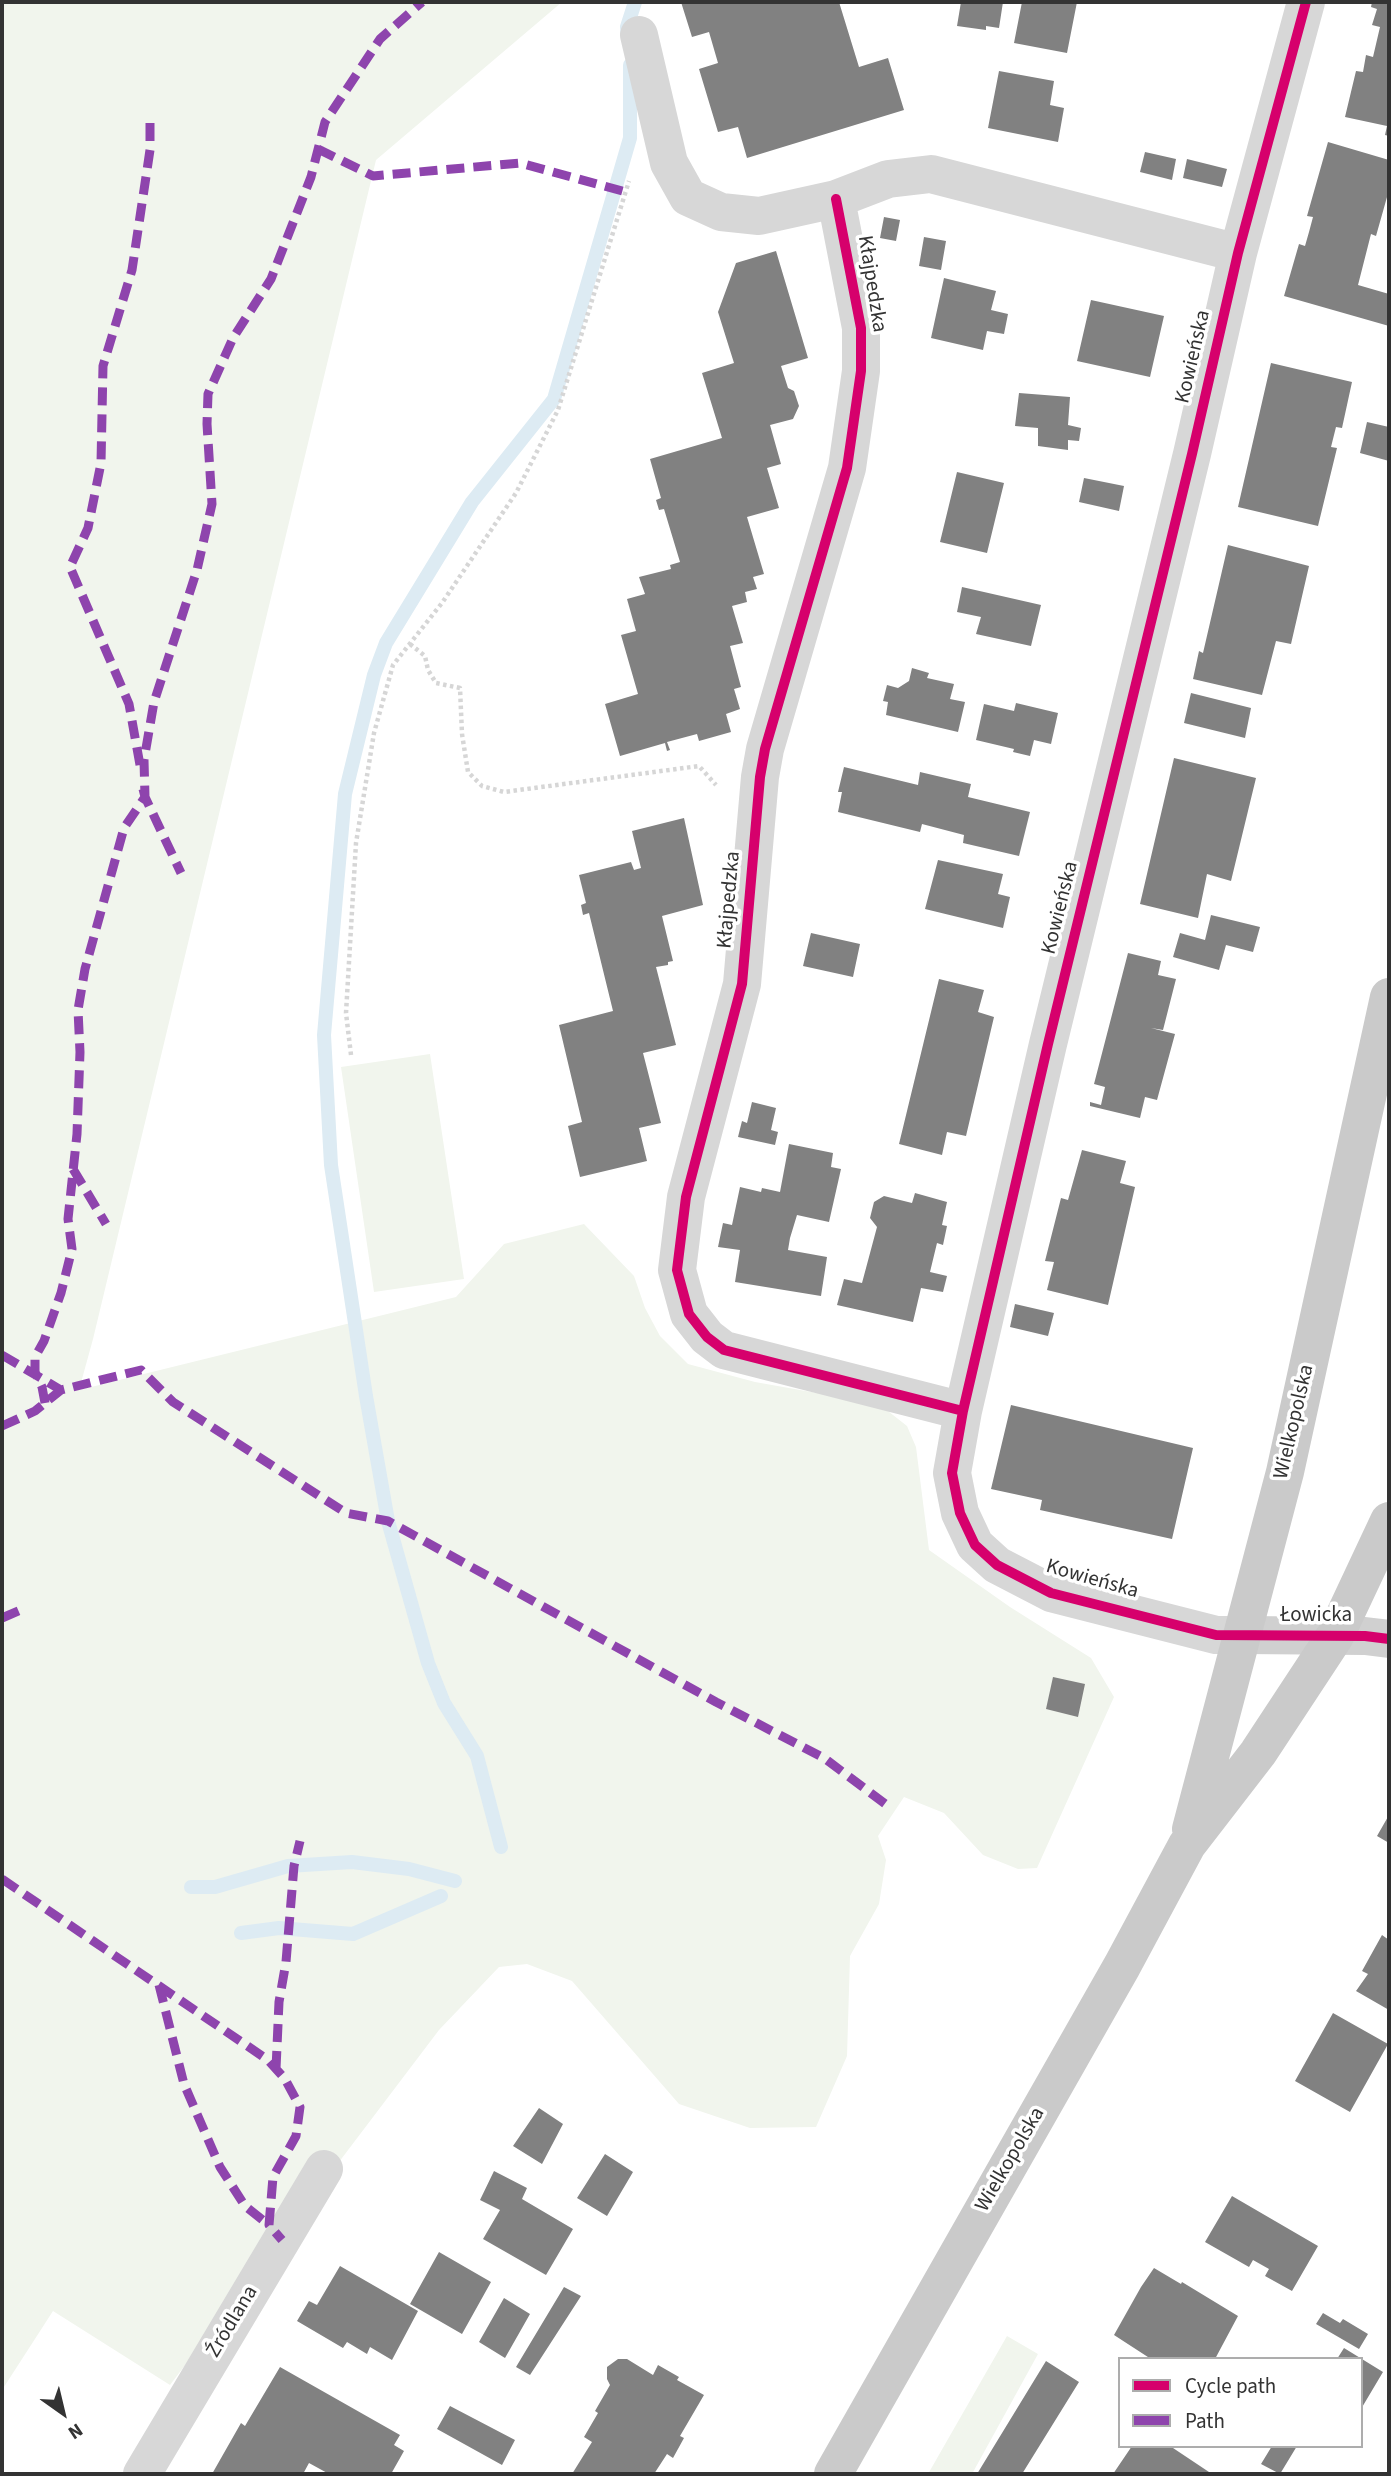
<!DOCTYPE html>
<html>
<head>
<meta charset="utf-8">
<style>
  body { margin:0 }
  #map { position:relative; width:1391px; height:2476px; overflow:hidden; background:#fff; font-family:"Source Sans 3",sans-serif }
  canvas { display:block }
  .frame { position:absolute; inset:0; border:4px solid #333; pointer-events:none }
  .legend { position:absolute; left:1118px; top:2357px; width:245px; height:91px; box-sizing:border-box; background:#fff; border:2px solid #adadad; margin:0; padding:9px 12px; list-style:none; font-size:21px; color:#333 }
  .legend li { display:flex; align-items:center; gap:14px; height:35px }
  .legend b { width:35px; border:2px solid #adadad }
  .north { position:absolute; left:28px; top:2378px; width:70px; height:70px; -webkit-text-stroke:5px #fff; paint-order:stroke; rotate:146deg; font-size:19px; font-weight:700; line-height:28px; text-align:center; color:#333 }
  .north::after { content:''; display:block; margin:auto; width:24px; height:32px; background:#333; clip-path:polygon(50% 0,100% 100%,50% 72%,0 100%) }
</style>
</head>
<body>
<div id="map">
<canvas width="1391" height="2476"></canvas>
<div class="frame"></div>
<ul class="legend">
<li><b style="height:9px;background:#d6006c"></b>Cycle path</li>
<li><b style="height:9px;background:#8e44ad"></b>Path</li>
</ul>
<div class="north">N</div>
</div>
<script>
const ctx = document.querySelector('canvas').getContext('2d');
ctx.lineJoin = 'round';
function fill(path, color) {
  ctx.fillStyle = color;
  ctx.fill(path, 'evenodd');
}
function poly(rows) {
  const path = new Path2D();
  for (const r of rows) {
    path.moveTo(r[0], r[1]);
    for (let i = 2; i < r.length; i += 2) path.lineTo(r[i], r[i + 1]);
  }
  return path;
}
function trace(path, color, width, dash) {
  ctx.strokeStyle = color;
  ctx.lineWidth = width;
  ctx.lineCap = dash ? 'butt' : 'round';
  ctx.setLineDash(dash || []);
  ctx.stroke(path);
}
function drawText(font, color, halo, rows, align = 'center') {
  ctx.font = font + ' "Source Sans 3",sans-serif';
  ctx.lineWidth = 7;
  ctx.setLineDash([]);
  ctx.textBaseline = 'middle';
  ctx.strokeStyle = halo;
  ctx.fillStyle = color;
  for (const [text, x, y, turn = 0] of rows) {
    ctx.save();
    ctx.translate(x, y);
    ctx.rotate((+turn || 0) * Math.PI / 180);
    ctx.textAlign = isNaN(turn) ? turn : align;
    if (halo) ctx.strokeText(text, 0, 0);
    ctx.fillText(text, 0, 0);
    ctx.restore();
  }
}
const green = poly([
  [2,2,562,2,376,160,93,1339,79,1390,456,1297,504,1244,584,1224,634,1276,645,1308,660,1336,688,1364,755,1382,879,1404,907,1426,916,1447,929,1550,1010,1607,1091,1658,1114,1697,1037,1868,1018,1869,983,1855,944,1813,904,1797,878,1836,886,1860,879,1904,850,1956,847,2056,816,2127,750,2128,679,2104,572,1981,527,1964,499,1967,439,2030,170,2385,53,2311,2,2390],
  [430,1054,464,1279,374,1292,341,1067],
  [1007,2336,1038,2354,972,2474,928,2474]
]);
const stream = poly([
  [628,38,627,27,635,2],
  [501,1847,477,1756,444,1703,428,1663,388,1521,366,1396,331,1165,324,1035,345,794,374,675,386,643,472,502,554,399,630,138,630,65],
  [191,1887,215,1887,288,1866,352,1862,409,1869,455,1881],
  [241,1933,279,1928,353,1934,441,1896]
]);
const building = poly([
  [681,2,839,2,859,67,888,58,904,110,747,158,738,127,718,132,699,69,718,63,709,32,692,37],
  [961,2,1003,2,999,28,986,26,986,30,957,26],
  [1022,2,1077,2,1067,53,1014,43],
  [1372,2,1389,2,1389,136,1385,135,1387,126,1345,117,1356,71,1363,72,1366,55,1373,57,1380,27,1372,25,1377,9,1371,7],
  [999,71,1054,81,1050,105,1064,108,1058,142,988,128],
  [1328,142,1389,160,1389,190,1376,236,1371,234,1358,285,1389,294,1389,326,1284,296,1299,244,1305,246,1309,232,1313,217,1307,216],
  [1145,152,1176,159,1172,180,1140,172],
  [1187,159,1227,169,1222,187,1183,178],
  [884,217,900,220,896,241,880,238],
  [924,237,946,241,941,270,919,266],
  [776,251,808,358,781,366,788,388,794,391,799,406,793,419,770,425,781,464,767,468,779,508,747,517,764,574,753,577,757,589,745,592,747,602,732,606,743,643,730,646,741,687,734,689,740,709,726,714,731,732,699,741,697,734,667,742,670,750,667,751,665,743,620,756,605,704,638,694,621,635,636,631,627,599,645,594,639,577,671,569,670,565,680,562,664,509,659,510,656,500,661,498,650,459,722,438,702,373,734,363,718,312,736,263],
  [944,278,996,291,991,310,1008,314,1004,334,987,331,983,350,931,338],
  [1091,300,1164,316,1150,377,1077,361],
  [1271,363,1352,382,1342,428,1336,427,1331,447,1337,448,1318,526,1238,507],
  [1019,393,1070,397,1068,425,1081,428,1079,441,1068,440,1068,450,1038,446,1038,428,1015,426],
  [1367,422,1389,427,1389,461,1360,453],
  [957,472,1004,483,987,553,940,542],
  [1084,478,1124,486,1119,511,1079,502],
  [1228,545,1309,566,1291,644,1276,641,1262,695,1193,679,1199,651,1203,653],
  [962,587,1041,605,1031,646,976,634,981,617,957,612],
  [912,668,929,673,927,678,954,684,950,699,965,702,958,732,886,715,888,702,883,701,887,685,898,688,909,681],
  [1191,693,1251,708,1245,738,1184,723],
  [1016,703,1058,713,1051,744,1034,740,1030,756,1013,752,1014,749,976,740,984,704,1014,711],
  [1174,758,1256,778,1231,881,1207,874,1198,918,1140,904],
  [844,767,918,785,920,772,971,784,968,797,1030,812,1019,856,963,843,964,835,922,824,920,832,838,812,842,792,838,792],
  [684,818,703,905,662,916,673,961,668,962,668,965,656,967,676,1045,643,1053,661,1123,639,1128,647,1161,580,1177,568,1126,582,1122,559,1025,613,1011,589,913,583,915,581,905,586,903,579,875,631,862,634,870,641,868,632,831],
  [938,860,1003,874,998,894,1010,897,1003,928,925,909],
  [1211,915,1260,927,1253,952,1226,945,1219,970,1173,957,1180,933,1205,940],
  [811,933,860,944,853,977,803,966],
  [1128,953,1161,961,1158,975,1176,979,1163,1030,1151,1028,1175,1034,1157,1100,1145,1097,1140,1118,1090,1106,1090,1102,1101,1105,1105,1087,1094,1084],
  [939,979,984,990,978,1012,994,1017,966,1136,947,1132,942,1155,899,1144],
  [752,1102,776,1108,771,1130,778,1132,775,1145,738,1137,742,1121,747,1123],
  [789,1144,833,1153,831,1167,841,1169,829,1222,797,1215,790,1238,788,1250,827,1257,821,1296,735,1282,740,1250,718,1247,723,1223,732,1225,740,1187,761,1192,762,1188,780,1192],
  [1082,1150,1126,1161,1120,1183,1135,1187,1108,1305,1047,1290,1054,1262,1045,1261,1061,1198,1068,1200],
  [915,1193,947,1202,942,1225,947,1226,943,1245,937,1243,930,1272,947,1276,943,1292,921,1288,913,1322,837,1305,844,1279,862,1283,877,1227,870,1218,874,1202,884,1196,912,1203],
  [1015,1304,1054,1313,1048,1336,1010,1327],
  [1011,1405,1193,1448,1172,1539,1040,1510,1042,1500,991,1489],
  [1053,1677,1085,1684,1078,1717,1046,1709],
  [1389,1815,1389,1843,1377,1836],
  [1382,1935,1389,1940,1389,2010,1356,1991,1368,1974,1362,1971],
  [1333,2013,1388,2044,1350,2112,1295,2081],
  [539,2108,563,2124,542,2164,513,2146],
  [605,2154,633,2172,607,2216,577,2198],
  [494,2171,527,2188,522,2199,573,2229,546,2275,483,2239,500,2210,480,2200],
  [1232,2196,1318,2246,1292,2291,1265,2276,1269,2269,1253,2260,1249,2267,1205,2242],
  [439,2252,491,2282,462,2334,410,2304],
  [340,2266,418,2311,392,2360,370,2347,367,2354,347,2342,343,2348,297,2321,309,2301,317,2305],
  [1154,2268,1181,2284,1182,2282,1238,2316,1215,2359,1151,2359,1114,2335,1141,2287],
  [564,2287,581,2296,530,2375,516,2367],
  [504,2298,530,2314,505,2358,479,2342],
  [1323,2313,1340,2323,1343,2319,1368,2334,1359,2349,1316,2324],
  [1344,2348,1383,2372,1361,2409,1361,2359,1337,2359],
  [618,2359,627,2359,653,2375,658,2365,679,2377,677,2380,704,2395,680,2436,684,2438,673,2458,667,2454,654,2474,572,2474,592,2442,584,2437,598,2413,595,2411,610,2385,607,2379,607,2367],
  [1046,2361,1079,2382,1022,2474,977,2474],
  [280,2367,400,2435,394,2445,404,2451,391,2474,329,2474,309,2463,303,2474,212,2474,241,2423,245,2426],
  [450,2406,515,2440,502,2465,437,2429],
  [1132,2446,1170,2446,1212,2474,1113,2474],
  [1272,2446,1297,2446,1280,2474,1261,2464]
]);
const path = poly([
  [410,644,425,656,428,670,436,683,460,688,462,734,468,772,482,786,504,792,699,766,716,785],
  [351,1055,346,1013,356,843,374,733,393,665,442,603,516,493,558,410,629,181]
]);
const street = poly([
  [639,35,669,163,688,197,721,212,759,216,836,199,888,179,931,174,1238,253],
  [836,199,861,328,861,371,847,468,765,749,760,777,742,984,686,1197,677,1270,689,1314,707,1337,724,1350,963,1411],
  [1243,1635,1216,1635,1051,1593,997,1565,975,1545,960,1513,952,1473,963,1411,1048,1044,1192,454,1238,253,1306,2],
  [142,2474,324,2169]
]);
const secondary = poly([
  [1243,1635,1365,1636,1389,1639]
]);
const primary = poly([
  [1191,1829,1285,1472,1389,997],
  [833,2474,1122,1966,1187,1845,1258,1753,1335,1636,1389,1521]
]);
const quiet = poly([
  [318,149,373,176,520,163,626,192],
  [140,765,129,704,70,567,88,528,101,463,103,366,132,270,150,150,150,117],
  [143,789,145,797,181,873],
  [73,1169,106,1224],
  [2,1355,61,1390,141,1370,173,1402,346,1513,388,1521,716,1702,824,1758,892,1809],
  [45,1403,42,1387,35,1372,35,1357,44,1341,61,1293,72,1249,68,1219,77,1134,80,1052,78,1010,85,969,124,828,145,797,144,760,154,702,197,570,212,504,207,424,208,394,233,338,271,279,311,177,325,122,380,39,422,2],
  [2,1426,35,1411,61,1390],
  [2,1618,25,1608],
  [2,1879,268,2060,285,2079,300,2107,296,2136,273,2177,269,2225,282,2240],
  [159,1985,184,2084,220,2167,245,2206,269,2225],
  [276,2069,279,2002,286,1962,294,1866,300,1841]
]);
const cycleway = poly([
  [1306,2,1238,253,1192,454,1048,1044,963,1411,952,1473,960,1513,975,1545,997,1565,1051,1593,1216,1635,1365,1636,1389,1639],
  [836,199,861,328,861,371,847,468,765,749,760,777,742,984,686,1197,677,1270,689,1314,707,1337,724,1350,963,1411]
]);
const streetNames = [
  ["Kłajpedzka",871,284,81],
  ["Kowieńska",1194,357,-77],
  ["Kłajpedzka",730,900,-85],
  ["Kowieńska",1061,908,-76],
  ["Wielkopolska",1295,1422,-77],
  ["Kowieńska",1092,1580,16],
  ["Łowicka",1316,1616],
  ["Wielkopolska",1011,2160,-60],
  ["Źródlana",233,2322,-59]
];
fill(green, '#f1f5ed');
trace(stream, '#ddebf3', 14);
fill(building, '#818181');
trace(path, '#d6d6d6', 4.5, [3.5, 3.5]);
trace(street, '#d7d7d7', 38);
trace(secondary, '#d0d0d0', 38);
trace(primary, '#cacaca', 38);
trace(quiet, '#8e44ad', 9, [18, 9]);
trace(cycleway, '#d6006c', 10);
drawText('21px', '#333', '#fff', streetNames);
</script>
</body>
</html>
